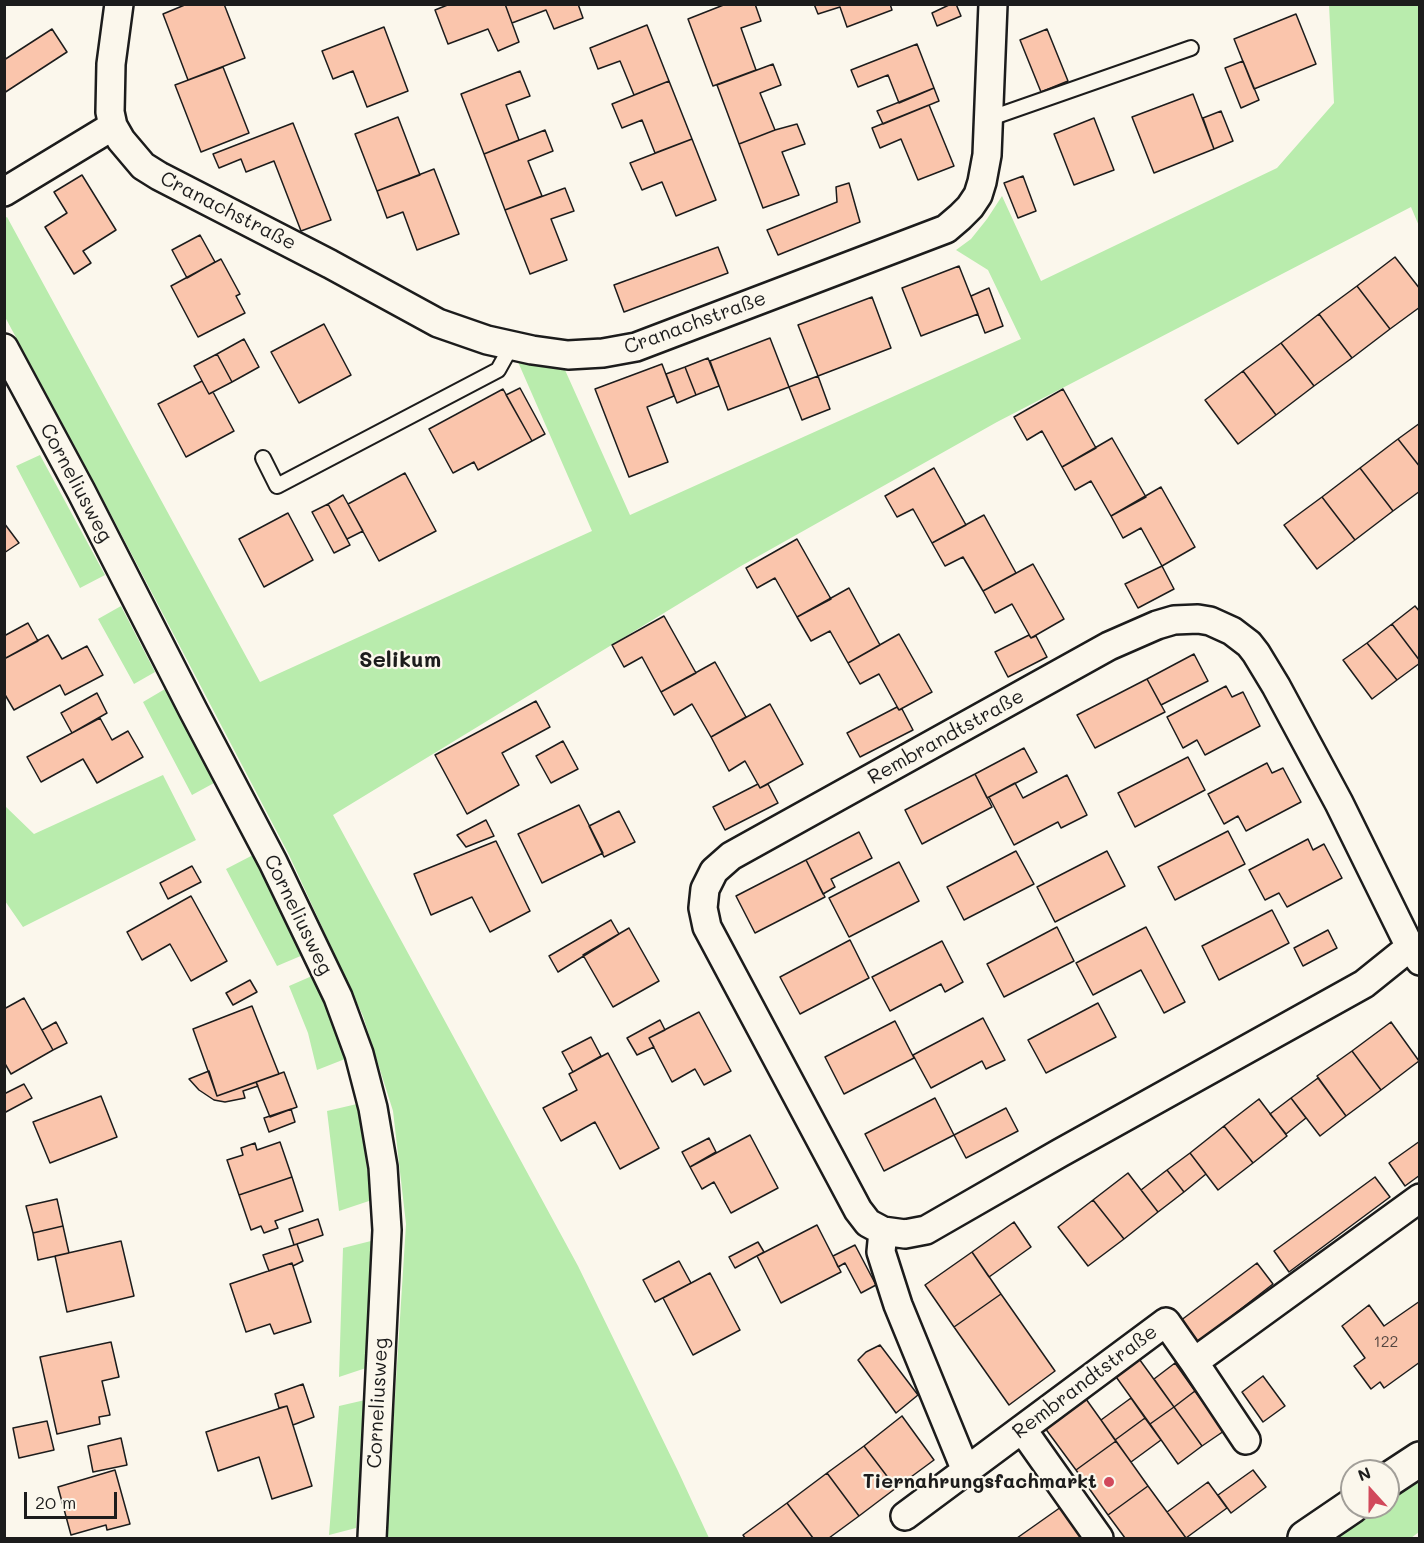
<!DOCTYPE html>
<html>
<head>
<meta charset="utf-8">
<style>
  body { margin:0 }
  #map { position:relative; width:1424px; height:1543px; overflow:hidden; background:#fbf7ec; font-family:Mali,sans-serif }
  canvas { display:block }
  .frame { position:absolute; inset:0; border:6px solid #1c1c1c; pointer-events:none }
  .north { position:absolute; left:1340px; top:1459px; width:60px; height:60px; box-sizing:border-box; background:#fbf7ec; border:2px solid #a29f99; border-radius:50%; rotate:339deg; font-size:16px; font-weight:700; line-height:24px; text-align:center; color:#1c1c1c }
  .north::after { content:''; display:block; margin:auto; width:21px; height:27px; background:#d1495b; clip-path:polygon(50% 0,100% 100%,50% 72%,0 100%) }
  .scale { position:absolute; left:24px; top:1492px; width:93px; height:27px; box-sizing:border-box; border:3px solid #1c1c1c; border-top:0; padding-left:8px; font-size:18px; line-height:21px; white-space:nowrap; color:#1c1c1c; -webkit-text-stroke:4px #fbf7ec; paint-order:stroke }
</style>
</head>
<body>
<div id="map">
<canvas width="1424" height="1543"></canvas>
<div class="frame"></div>
<div class="north">N</div>
<div class="scale">20 m</div>
</div>
<script>
const ctx = document.querySelector('canvas').getContext('2d');
ctx.lineJoin = 'round';
function fill(path, color) {
  ctx.fillStyle = color;
  ctx.fill(path, 'evenodd');
}
function poly(rows) {
  const path = new Path2D();
  for (const r of rows) {
    path.moveTo(r[0], r[1]);
    for (let i = 2; i < r.length; i += 2) path.lineTo(r[i], r[i + 1]);
  }
  return path;
}
function trace(path, color, width, dash) {
  ctx.strokeStyle = color;
  ctx.lineWidth = width;
  ctx.lineCap = dash ? 'butt' : 'round';
  ctx.setLineDash(dash || []);
  ctx.stroke(path);
}
function drawText(font, color, halo, rows, align = 'center') {
  ctx.font = font + ' Mali,sans-serif';
  ctx.lineWidth = 4.5;
  ctx.setLineDash([]);
  ctx.textBaseline = 'middle';
  ctx.strokeStyle = halo;
  ctx.fillStyle = color;
  for (const [text, x, y, turn = 0] of rows) {
    ctx.save();
    ctx.translate(x, y);
    ctx.rotate((+turn || 0) * Math.PI / 180);
    ctx.textAlign = isNaN(turn) ? turn : align;
    if (halo) ctx.strokeText(text, 0, 0);
    ctx.fillText(text, 0, 0);
    ctx.restore();
  }
}
const green = poly([
  [1329,5,1419,5,1419,226,1411,207,997,422,741,566,333,815,578,1266,678,1471,709,1538,386,1538,406,1224,393,1111,363,1016,289,855,95,484,5,317,5,218,7,217,260,682,592,531,518,362,565,370,630,515,1021,339,988,270,956,250,971,239,987,219,1002,196,1041,281,1277,168,1334,103],
  [40,455,105,575,80,588,16,466],
  [121,606,155,672,134,684,98,619],
  [165,689,214,783,192,795,143,702],
  [163,775,196,840,23,927,5,901,5,806,34,834],
  [253,855,303,955,277,966,226,869],
  [312,976,332,1018,345,1059,317,1070,308,1033,289,986],
  [357,1104,372,1200,339,1211,327,1111],
  [375,1240,369,1367,339,1377,343,1248],
  [365,1400,356,1528,329,1535,339,1406],
  [1419,1479,1419,1532,1411,1538,1334,1538,1380,1507,1388,1507,1388,1501]
]);
const building = poly([
  [187,4,224,4,245,58,188,80,163,14,187,4],
  [450,4,505,4,519,42,498,51,488,29,448,44,435,10,450,4],
  [505,4,578,4,583,18,554,29,546,10,512,23,505,4],
  [726,4,755,4,761,21,741,28,756,70,713,86,688,19,726,4],
  [814,4,890,4,892,10,847,27,840,7,818,14,814,4],
  [951,4,956,4,961,16,937,26,932,13,951,4],
  [1296,14,1316,64,1254,89,1234,39,1296,14],
  [647,25,669,81,634,95,620,61,598,69,590,48,647,25],
  [384,27,408,91,367,107,353,71,333,79,322,51,384,27],
  [52,29,67,52,4,93,4,60,52,29],
  [1047,29,1068,81,1041,92,1020,40,1047,29],
  [917,44,934,88,899,103,888,75,858,87,851,70,917,44],
  [1243,61,1259,100,1241,108,1225,68,1243,61],
  [773,64,781,85,760,93,775,130,739,144,717,85,773,64],
  [223,67,249,133,201,152,175,85,223,67],
  [520,71,530,96,506,105,519,140,484,154,461,94,520,71],
  [669,81,692,139,655,153,642,120,622,128,612,104,669,81],
  [934,88,939,101,883,124,877,111,934,88],
  [1193,94,1214,149,1154,173,1132,117,1193,94],
  [929,105,954,166,918,180,901,139,880,148,872,128,929,105],
  [1221,111,1233,141,1214,149,1203,118,1221,111],
  [398,117,420,175,377,191,355,134,398,117],
  [1094,118,1114,170,1074,185,1054,134,1094,118],
  [293,123,331,220,301,231,274,161,246,172,241,159,219,168,213,154,293,123],
  [797,124,805,144,782,152,799,195,763,208,739,144,775,130,797,124],
  [545,130,553,151,528,161,542,196,505,210,484,154,545,130],
  [692,139,716,200,676,216,662,182,642,190,630,163,692,139],
  [434,169,459,234,417,250,403,212,387,218,377,191,434,169],
  [82,175,116,230,83,251,91,263,74,274,45,227,67,213,54,192,82,175],
  [1023,176,1036,211,1018,218,1004,183,1023,176],
  [849,183,860,222,778,255,767,230,837,202,836,187,849,183],
  [565,188,574,211,551,219,567,260,530,274,505,210,565,188],
  [200,235,215,262,187,278,172,250,200,235],
  [718,247,728,273,624,312,614,285,718,247],
  [1395,257,1420,289,1420,307,1390,329,1357,286,1395,257],
  [221,259,240,294,236,296,245,313,198,337,171,286,221,259],
  [959,266,978,314,921,336,902,288,959,266],
  [1357,286,1390,329,1352,358,1319,314,1357,286],
  [989,288,1003,326,985,333,971,296,989,288],
  [872,297,891,348,818,376,798,325,872,297],
  [1319,314,1352,358,1314,386,1281,343,1319,314],
  [324,324,351,375,299,403,271,352,324,324],
  [770,338,789,387,728,410,710,361,770,338],
  [244,339,259,367,232,382,217,354,244,339],
  [1281,343,1314,386,1276,415,1243,371,1281,343],
  [217,354,232,382,209,394,194,366,217,354],
  [708,358,719,386,696,395,685,367,708,358],
  [662,364,674,396,647,407,668,462,629,477,595,389,662,364],
  [685,367,696,395,677,403,666,374,685,367],
  [1243,371,1276,415,1238,444,1205,400,1243,371],
  [818,376,830,409,802,420,789,387,818,376],
  [202,381,209,394,213,392,234,431,186,457,158,404,202,381],
  [520,388,545,434,532,441,506,395,520,388],
  [503,389,532,441,478,470,474,462,453,473,429,429,503,389],
  [1063,389,1096,448,1062,467,1042,431,1027,440,1014,417,1063,389],
  [1420,423,1420,467,1398,439,1420,423],
  [1112,438,1146,497,1111,516,1091,481,1075,490,1062,467,1112,438],
  [1398,439,1420,467,1420,491,1393,511,1360,468,1398,439],
  [934,468,966,525,932,543,913,509,897,517,885,496,934,468],
  [1360,468,1393,511,1355,540,1322,497,1360,468],
  [405,473,436,531,379,561,348,504,405,473],
  [1161,487,1195,547,1162,566,1141,528,1123,538,1111,516,1161,487],
  [343,495,363,531,347,539,328,504,343,495],
  [1322,497,1355,540,1317,569,1284,525,1322,497],
  [328,504,350,545,334,553,312,512,328,504],
  [288,513,313,560,264,587,239,539,288,513],
  [984,515,1016,573,983,591,963,557,945,566,932,543,984,515],
  [4,523,19,543,4,553,4,523],
  [797,539,831,599,797,617,775,578,757,588,746,568,797,539],
  [1033,564,1064,619,1031,638,1012,604,995,613,983,591,1033,564],
  [1162,566,1174,589,1138,608,1125,584,1162,566],
  [849,588,880,645,848,663,830,631,811,641,797,617,849,588],
  [1415,606,1420,612,1420,661,1392,624,1415,606],
  [664,616,696,673,661,692,642,657,624,667,612,645,664,616],
  [28,623,38,641,4,659,4,636,28,623],
  [1392,624,1420,661,1420,663,1397,680,1367,643,1392,624],
  [899,634,932,692,899,710,879,674,860,684,848,663,899,634],
  [48,635,62,659,87,646,103,675,65,695,60,685,14,710,4,693,4,659,48,635],
  [1029,635,1031,638,1036,636,1047,657,1008,677,995,652,1029,635],
  [1367,643,1397,680,1372,699,1343,660,1367,643],
  [1194,654,1208,681,1161,705,1147,679,1194,654],
  [715,662,746,717,711,737,692,704,674,715,661,692,715,662],
  [1147,679,1165,712,1095,748,1077,715,1147,679],
  [1226,686,1232,697,1243,692,1260,726,1205,755,1197,740,1183,748,1167,717,1226,686],
  [97,693,107,713,72,733,61,713,97,693],
  [536,701,550,727,502,753,519,785,467,814,435,755,536,701],
  [770,704,803,764,760,788,745,761,729,771,711,737,770,704],
  [897,707,899,710,902,709,913,730,860,757,847,733,897,707],
  [100,718,112,740,128,731,143,757,97,783,83,759,41,782,27,757,100,718],
  [563,741,578,769,551,783,536,756,563,741],
  [1024,748,1037,772,987,798,975,774,1024,748],
  [1188,757,1205,790,1135,827,1118,793,1188,757],
  [1267,763,1272,773,1283,768,1301,802,1246,831,1238,816,1224,824,1208,794,1267,763],
  [975,774,992,807,922,844,905,810,975,774],
  [1067,775,1087,815,1061,828,1058,822,1014,845,989,797,1015,783,1023,798,1067,775],
  [758,784,760,788,768,784,778,803,725,830,713,807,758,784],
  [579,805,603,853,542,883,518,834,579,805],
  [619,811,635,842,604,857,589,826,619,811],
  [486,820,494,836,466,847,457,835,486,820],
  [1228,831,1245,864,1175,900,1158,867,1228,831],
  [859,832,872,858,831,879,835,887,823,894,806,860,859,832],
  [1308,839,1313,850,1324,844,1342,878,1287,907,1279,893,1265,900,1249,870,1308,839],
  [496,841,530,911,490,932,472,897,431,915,414,874,496,841],
  [1016,851,1034,884,964,920,947,887,1016,851],
  [1107,851,1125,886,1055,922,1037,887,1107,851],
  [806,860,825,897,755,933,736,896,806,860],
  [899,862,919,901,849,937,829,898,899,862],
  [192,866,201,882,168,899,160,883,192,866],
  [191,896,227,961,191,981,170,944,142,960,127,932,191,896],
  [1272,910,1289,943,1219,980,1202,946,1272,910],
  [611,920,619,934,558,972,549,956,611,920],
  [1057,927,1074,961,1004,997,987,964,1057,927],
  [1146,927,1185,1002,1164,1013,1141,970,1093,995,1076,963,1146,927],
  [629,928,659,981,613,1007,583,955,629,928],
  [1328,930,1337,948,1303,966,1294,948,1328,930],
  [850,940,869,978,800,1014,780,977,850,940],
  [942,941,963,982,945,992,941,984,890,1011,872,977,942,941],
  [250,980,257,992,233,1005,226,993,250,980],
  [24,998,53,1050,11,1074,4,1062,4,1009,24,998],
  [1098,1003,1116,1037,1046,1073,1028,1040,1098,1003],
  [252,1006,279,1074,217,1096,193,1029,252,1006],
  [699,1012,731,1071,704,1085,695,1069,672,1082,649,1038,699,1012],
  [983,1018,1005,1060,986,1069,982,1061,931,1088,913,1055,983,1018],
  [660,1020,665,1030,649,1038,654,1047,637,1055,627,1038,660,1020],
  [895,1021,914,1058,844,1094,825,1057,895,1021],
  [56,1022,67,1043,53,1050,42,1030,56,1022],
  [1391,1022,1419,1061,1381,1090,1352,1051,1391,1022],
  [591,1037,601,1056,573,1072,562,1052,591,1037],
  [1352,1051,1381,1090,1346,1116,1317,1076,1352,1051],
  [608,1053,659,1148,620,1169,595,1122,561,1141,543,1108,577,1090,569,1074,608,1053],
  [209,1071,217,1096,256,1082,258,1086,243,1091,245,1098,225,1102,214,1100,199,1090,189,1079,209,1071],
  [284,1072,297,1107,270,1117,256,1082,284,1072],
  [1318,1078,1346,1116,1320,1136,1291,1098,1318,1078],
  [24,1084,32,1098,4,1113,4,1094,24,1084],
  [101,1096,117,1137,50,1163,33,1122,101,1096],
  [935,1098,954,1135,884,1171,865,1134,935,1098],
  [1291,1098,1306,1118,1286,1134,1270,1114,1291,1098],
  [1259,1099,1287,1136,1253,1163,1224,1126,1259,1099],
  [1006,1108,1018,1131,966,1158,954,1135,1006,1108],
  [291,1109,295,1122,269,1132,264,1118,291,1109],
  [1224,1126,1253,1163,1218,1190,1190,1153,1224,1126],
  [750,1135,778,1188,731,1213,714,1182,702,1189,690,1167,750,1135],
  [709,1138,716,1152,690,1167,682,1152,709,1138],
  [1420,1141,1420,1175,1405,1186,1389,1163,1420,1141],
  [280,1142,292,1177,239,1195,227,1160,243,1155,241,1148,255,1143,257,1150,280,1142],
  [1190,1153,1206,1174,1184,1192,1167,1170,1190,1153],
  [1167,1170,1184,1192,1158,1212,1141,1190,1167,1170],
  [1128,1173,1158,1212,1124,1239,1093,1200,1128,1173],
  [292,1177,303,1211,275,1221,278,1228,264,1233,261,1226,251,1230,239,1195,292,1177],
  [1375,1177,1390,1197,1289,1272,1274,1251,1375,1177],
  [57,1199,63,1226,33,1233,26,1206,57,1199],
  [1093,1200,1124,1239,1088,1266,1058,1227,1093,1200],
  [318,1219,323,1235,294,1245,289,1229,318,1219],
  [1014,1222,1031,1247,989,1277,972,1252,1014,1222],
  [817,1225,841,1272,781,1303,757,1256,817,1225],
  [63,1226,69,1253,38,1260,33,1233,63,1226],
  [121,1241,134,1296,67,1312,55,1256,121,1241],
  [758,1242,764,1252,735,1268,729,1257,758,1242],
  [297,1244,303,1261,293,1266,292,1263,269,1271,263,1255,297,1244],
  [855,1245,876,1285,861,1293,845,1263,838,1267,833,1256,855,1245],
  [972,1252,1001,1294,954,1327,925,1285,972,1252],
  [679,1261,691,1283,655,1302,643,1280,679,1261],
  [292,1263,311,1322,274,1334,270,1324,246,1332,230,1284,292,1263],
  [1257,1263,1273,1284,1197,1343,1180,1321,1257,1263],
  [710,1273,740,1330,693,1355,663,1298,710,1273],
  [1001,1294,1055,1371,1009,1405,954,1327,1001,1294],
  [1420,1301,1420,1362,1384,1388,1380,1382,1371,1389,1354,1366,1365,1358,1342,1326,1369,1305,1384,1326,1420,1301],
  [111,1342,119,1377,102,1381,110,1415,99,1417,100,1424,57,1434,40,1357,111,1342],
  [880,1345,918,1395,896,1413,858,1360,866,1352,880,1345],
  [1137,1356,1174,1407,1150,1424,1114,1374,1137,1356],
  [1175,1363,1195,1391,1174,1407,1154,1379,1175,1363],
  [1263,1376,1285,1406,1263,1422,1242,1392,1263,1376],
  [303,1384,314,1417,293,1425,287,1406,279,1408,275,1394,303,1384],
  [1195,1391,1224,1431,1202,1446,1174,1407,1195,1391],
  [1131,1398,1145,1418,1115,1440,1101,1420,1131,1398],
  [1086,1399,1116,1441,1076,1470,1045,1428,1086,1399],
  [287,1406,312,1486,272,1499,259,1457,218,1471,206,1432,287,1406],
  [1174,1407,1202,1446,1178,1464,1150,1424,1174,1407],
  [902,1416,934,1460,896,1488,864,1446,902,1416],
  [1145,1418,1161,1440,1131,1462,1115,1440,1145,1418],
  [47,1421,54,1450,19,1458,13,1428,47,1421],
  [121,1438,127,1465,93,1472,88,1446,121,1438],
  [1116,1441,1148,1486,1108,1515,1076,1470,1116,1441],
  [864,1446,896,1488,859,1516,827,1473,864,1446],
  [115,1470,130,1524,107,1530,106,1525,71,1535,58,1487,115,1470],
  [1253,1470,1266,1487,1231,1513,1218,1495,1253,1470],
  [827,1473,859,1516,829,1538,813,1538,787,1503,827,1473],
  [1208,1482,1227,1508,1186,1538,1167,1512,1208,1482],
  [1148,1486,1186,1538,1125,1538,1108,1515,1148,1486],
  [787,1503,813,1538,745,1538,743,1535,787,1503],
  [1061,1507,1084,1538,1017,1538,1061,1507]
]);
const service = poly([
  [988,119,1191,48],
  [263,458,277,486,498,370,512,345]
]);
const minor = poly([
  [119,4,111,64,110,112,113,126,121,140,143,166,159,176,330,264,438,323,487,340,532,350,568,355,603,353,636,347,946,229,960,217,970,207,978,195,982,182,987,155,993,4],
  [4,192,113,126],
  [4,348,81,491,193,710,273,862,338,997,359,1054,373,1108,383,1167,387,1230,372,1538],
  [1410,947,1364,984,1060,1153,926,1230,905,1234,883,1231,868,1223,858,1210,707,927,703,908,705,889,714,871,731,856,1109,646,1157,625,1174,620,1198,619,1210,621,1232,631,1249,644,1256,653,1276,686,1339,803,1410,947,1420,961],
  [883,1231,881,1252,898,1305,966,1471],
  [1022,1429,1099,1538],
  [1246,1440,1194,1362,1420,1198],
  [905,1516,1166,1322,1194,1362]
]);
const secondary = poly([
  [1388,1480,1420,1459],
  [1305,1538,1352,1506]
]);
const markers = [
  [1109,1482,6,"#d1495b"]
];
const numberNames = [
  ["122",1386,1342]
];
const streetNames = [
  ["Cranachstraße",228,211,27],
  ["Cranachstraße",695,323,-20],
  ["Corneliusweg",76,483,62],
  ["Rembrandtstraße",946,737,-29],
  ["Corneliusweg",298,915,64],
  ["Rembrandtstraße",1085,1382,-37],
  ["Corneliusweg",378,1403,-87]
];
const poiNames = [
  ["Tiernahrungsfachmarkt",1097,1482]
];
const quarterNames = [
  ["Selikum",400,660]
];
fill(green, '#b9ecad');
fill(building, '#fac5ac');
trace(building, '#1c1c1c', 1.5);
trace(service, '#1c1c1c', 18);
trace(minor, '#1c1c1c', 32);
trace(secondary, '#1c1c1c', 38);
trace(service, '#fbf7ec', 14);
trace(minor, '#fbf7ec', 27);
trace(secondary, '#fbf7ec', 33);
for (const [x, y, r, color] of markers) {
  const dot = new Path2D();
  dot.arc(x, y, r, 0, 2 * Math.PI);
  ctx.fillStyle = color;
  ctx.fill(dot);
  trace(dot, '#fbf7ec', 2);
}
drawText('16px', '#544640', null, numberNames);
drawText('20px', '#1c1c1c', '#fbf7ec', streetNames);
drawText('bold 20px', '#1c1c1c', '#fbf7ec', poiNames, 'right');
drawText('bold 22px', '#1c1c1c', '#fbf7ec', quarterNames);
</script>
</body>
</html>
